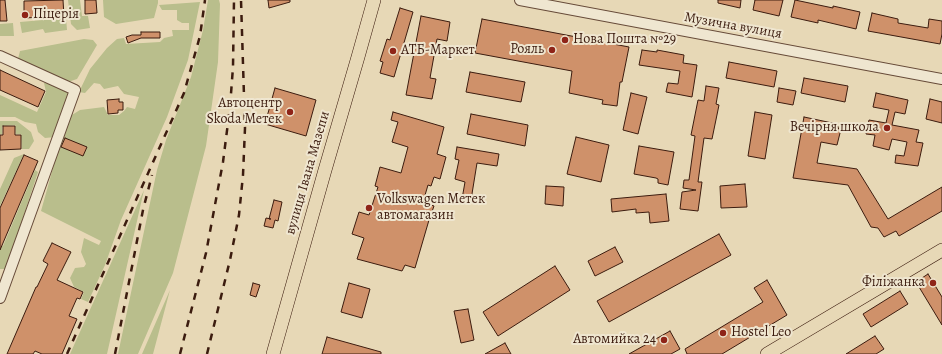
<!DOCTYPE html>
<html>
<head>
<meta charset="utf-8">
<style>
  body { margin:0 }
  canvas { display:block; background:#e7d8b6 }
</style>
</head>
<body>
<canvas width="942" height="354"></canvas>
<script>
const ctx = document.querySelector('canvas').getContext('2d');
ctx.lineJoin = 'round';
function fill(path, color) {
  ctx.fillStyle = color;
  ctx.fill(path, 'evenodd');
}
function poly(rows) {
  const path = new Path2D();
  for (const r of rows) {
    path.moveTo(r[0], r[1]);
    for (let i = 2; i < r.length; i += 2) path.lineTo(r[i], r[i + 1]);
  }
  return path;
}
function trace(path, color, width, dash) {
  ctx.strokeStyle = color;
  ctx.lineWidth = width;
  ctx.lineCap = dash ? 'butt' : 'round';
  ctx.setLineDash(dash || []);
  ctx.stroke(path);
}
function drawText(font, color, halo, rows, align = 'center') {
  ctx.font = font + ' Alegreya,serif';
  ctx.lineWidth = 4;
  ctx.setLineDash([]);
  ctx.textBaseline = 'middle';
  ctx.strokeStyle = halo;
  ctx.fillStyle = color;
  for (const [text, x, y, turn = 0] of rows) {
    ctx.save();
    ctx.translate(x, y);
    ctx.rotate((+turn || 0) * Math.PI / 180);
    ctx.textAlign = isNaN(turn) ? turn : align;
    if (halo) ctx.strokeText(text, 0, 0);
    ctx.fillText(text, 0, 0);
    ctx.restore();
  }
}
const green = poly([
  [68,0,80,0,82,16,88,16,90,28,77,30,71,24],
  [103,0,158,0,158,3,154,18,116,24,104,17],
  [208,0,219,0,220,4,218,62,206,146,173,273,138,354,118,354,157,170,166,140,191,77,203,30],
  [200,2,188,60,167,117,121,220,105,265,88,302,81,299,84,292,74,287,70,278,75,268,84,267,86,264,81,252,84,238,99,245,101,241,41,211,67,118,80,110,104,107,108,115,119,115,124,111,127,107,135,109,139,97,124,94,118,86,104,89,100,84,94,83,85,93,79,92,90,69,107,48,117,39,124,38,126,44,160,42,164,38,173,36,172,30,189,30,189,23,182,23,177,20,177,10,162,10,159,5],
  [66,18,67,30,45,33,43,29,22,33,20,22],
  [13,23,14,36,0,36,0,24],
  [84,39,93,40,97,45,77,79,68,82,18,59,20,51],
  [52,82,70,93,55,137,45,138,38,132,36,124,25,122,15,117,0,117,0,95,37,112,46,92,44,83],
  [0,121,17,121,31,132,34,141,29,149,22,149,21,134,16,134,15,125,2,126,2,134,0,134],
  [24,154,0,206,0,189,14,158],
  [35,170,38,172,14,245,5,269,0,269,0,245,3,246],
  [144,190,107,354,70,354],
  [170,290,153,354,142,354]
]);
const building = poly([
  [0,0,5,0,7,21,0,21,0,0],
  [63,0,64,16,24,18,24,1,63,0],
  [85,0,96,0,97,13,85,14,85,0],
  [268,0,290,0,290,2,269,8,268,0],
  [718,0,741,0,740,8,718,3,718,0],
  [755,0,783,0,779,16,753,10,755,0],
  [795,0,833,8,833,6,860,12,856,29,818,20,818,23,791,17,795,0],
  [400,8,413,12,394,77,380,73,383,62,380,61,387,39,390,40,400,8],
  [872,13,898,19,898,23,928,28,929,19,942,21,942,34,940,44,868,31,872,13],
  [421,16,450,22,447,41,437,39,430,78,436,79,432,99,406,95,421,16],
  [482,19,629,47,622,82,620,82,617,106,602,104,603,100,569,93,572,71,475,53,482,19],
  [141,32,160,32,160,38,141,38,128,43,126,37,132,35,141,35,141,32],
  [642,50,657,52,657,50,684,55,683,63,697,65,692,97,666,92,668,83,678,84,680,71,639,65,642,50],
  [729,62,777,71,774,87,726,78,729,62],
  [0,70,45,91,38,107,0,90,0,70],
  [470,72,525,82,521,102,466,92,470,72],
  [804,78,848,86,845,102,801,93,804,78],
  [706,86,719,88,716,104,719,105,712,139,704,138,698,182,702,182,698,211,680,209,682,192,696,190,683,188,684,180,689,180,695,136,691,135,698,100,704,101,706,86],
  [275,88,316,100,306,136,265,124,275,88],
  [779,88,796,91,793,105,777,102,779,88],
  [631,93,647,97,638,134,623,130,631,93],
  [876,93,908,100,905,114,895,112,892,125,919,130,916,142,923,143,918,166,895,163,896,155,904,156,907,142,892,139,889,150,873,146,875,135,866,134,869,120,886,123,889,110,873,107,876,93],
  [119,99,119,102,123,102,123,110,118,110,118,113,108,114,107,100,119,99],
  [930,99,942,102,942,123,926,119,930,99],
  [393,112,444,127,437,154,446,157,440,179,434,177,431,186,428,185,423,202,434,206,429,220,415,268,405,265,402,271,357,259,364,238,352,234,359,212,369,215,378,187,375,186,380,167,401,173,408,147,392,142,398,122,391,120,393,112],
  [755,112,772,115,765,159,748,156,755,112],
  [471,114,528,125,525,146,467,134,471,114],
  [804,117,837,124,840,133,837,145,821,142,817,163,857,169,888,219,942,187,942,211,899,236,896,231,884,237,878,228,871,227,848,185,793,178,804,117],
  [3,126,15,126,15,135,21,135,21,149,0,150,0,135,3,135,3,126],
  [576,137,609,145,601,182,567,174,576,137],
  [65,138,87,147,83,156,61,147,65,138],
  [639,146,674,152,668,185,658,183,658,179,656,178,634,174,639,146],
  [457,147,499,154,497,166,477,163,471,200,462,199,465,182,455,179,459,160,455,159,457,147],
  [24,155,38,161,0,250,0,208,24,155],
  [745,184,747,207,721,208,720,186,745,184],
  [546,186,564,187,563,206,545,204,546,186],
  [666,194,669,221,650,223,649,212,636,213,636,209,612,212,611,199,666,194],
  [274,200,282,202,278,221,275,220,273,228,264,226,266,218,271,219,269,219,274,200],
  [719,234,731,255,609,322,597,301,719,234],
  [52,243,71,252,57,280,83,292,80,299,77,298,69,316,77,319,62,354,42,354,35,351,33,354,7,354,36,287,37,287,48,264,43,261,52,243],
  [615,247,623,262,595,276,588,261,615,247],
  [555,266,570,290,498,336,483,312,555,266],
  [928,274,942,297,942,325,916,282,928,274],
  [767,280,787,315,722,354,687,354,685,349,763,302,754,288,767,280],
  [253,283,260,285,256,297,250,295,253,283],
  [349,283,370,289,362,318,341,312,349,283],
  [900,291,908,304,871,327,863,314,900,291],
  [468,309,474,340,461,343,454,311,468,309],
  [670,331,680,349,671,354,629,354,670,331],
  [875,336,884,349,876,354,846,354,875,336],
  [327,337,381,352,381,354,322,354,327,337],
  [505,343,511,354,485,354,505,343]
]);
const minor = poly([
  [520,0,942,79],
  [0,56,75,90,0,298]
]);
const major = poly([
  [273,354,325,170,358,57,374,0],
  [767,354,942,250]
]);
const rail = poly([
  [67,354,184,93,200,36,205,0],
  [115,354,143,210,152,175],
  [180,354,206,253,223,162,230,107,233,67,234,0],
  [207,354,230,260,239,215,243,175,245,128,241,0]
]);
const markers = [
  [25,15,4,"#8f2418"],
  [565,40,4,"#8f2418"],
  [552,50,4,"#8f2418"],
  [393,51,4,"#8f2418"],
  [290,112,4,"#8f2418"],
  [887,128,4,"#8f2418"],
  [369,208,4,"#8f2418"],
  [933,283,4,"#8f2418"],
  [723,333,4,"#8f2418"],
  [664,340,4,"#8f2418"]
];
const poiNames = [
  ["Піцерія",33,15],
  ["Нова Пошта №29",573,40],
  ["Рояль",544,50,"right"],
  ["АТБ-Маркет",401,51],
  ["Автоцентр",282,104,"right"],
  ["Skoda Метек",282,120,"right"],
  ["Вечірня школа",879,128,"right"],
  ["Volkswagen Метек",377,200],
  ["автомагазин",377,216],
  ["Філіжанка",925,283,"right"],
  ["Hostel Leo",731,333],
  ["Автомийка 24",656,340,"right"]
];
const streetNames = [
  ["Музична вулиця",733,26,10],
  ["вулиця Івана Мазепи",308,173,-74]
];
fill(green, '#b9be8c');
fill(building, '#cf916a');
trace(building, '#3c1c0f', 1);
trace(minor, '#674b39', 12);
trace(major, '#3c1c0f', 14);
trace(minor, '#efe6d0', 10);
trace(major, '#e7d8b6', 13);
trace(rail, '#3c1c0f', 2.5, [7, 7]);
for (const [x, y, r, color] of markers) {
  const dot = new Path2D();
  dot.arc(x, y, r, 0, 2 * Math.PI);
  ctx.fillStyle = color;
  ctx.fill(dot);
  trace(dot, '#efe6d0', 1.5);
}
drawText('14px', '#3c1c0f', '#efe6d0', poiNames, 'left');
drawText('14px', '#3c1c0f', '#efe6d0', streetNames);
</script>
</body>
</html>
